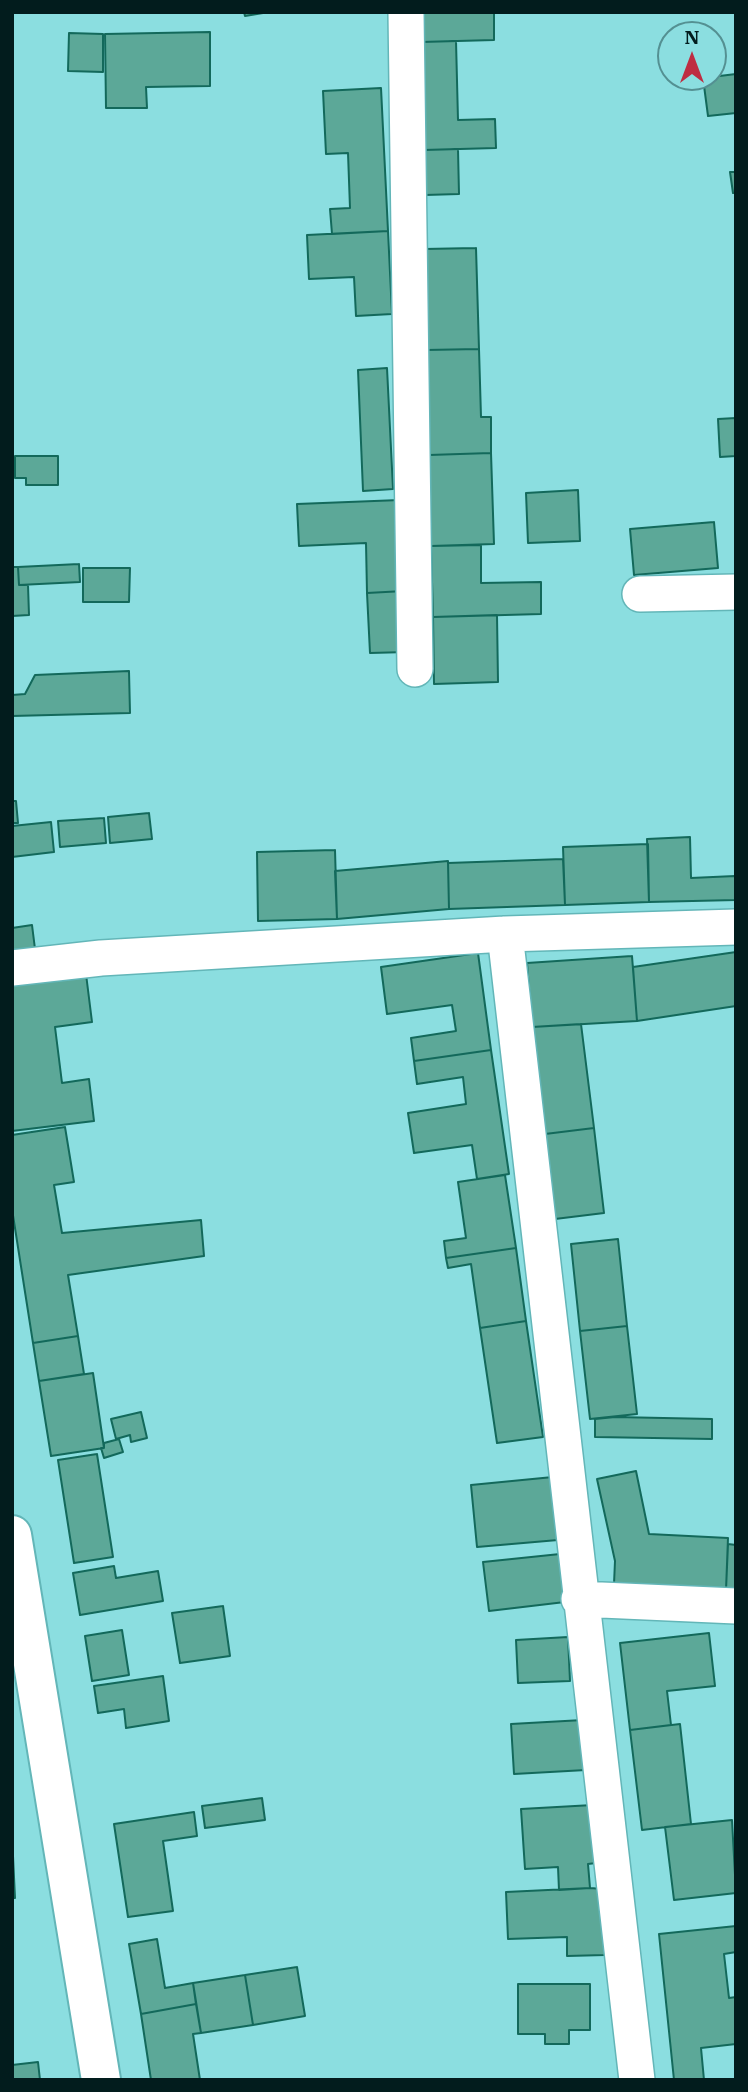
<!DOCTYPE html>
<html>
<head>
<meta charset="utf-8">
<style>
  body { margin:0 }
  #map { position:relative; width:748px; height:2092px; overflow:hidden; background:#8bdee0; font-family:"IBM Plex Serif",serif }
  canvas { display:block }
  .frame { position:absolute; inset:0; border:14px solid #021c1d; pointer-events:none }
  .north { position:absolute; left:657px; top:21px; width:70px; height:70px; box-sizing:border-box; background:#8bdee0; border:2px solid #549092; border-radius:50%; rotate:0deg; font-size:19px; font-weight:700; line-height:28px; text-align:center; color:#021c1d }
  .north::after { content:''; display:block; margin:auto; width:24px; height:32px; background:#be2d42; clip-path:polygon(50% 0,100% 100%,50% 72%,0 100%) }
</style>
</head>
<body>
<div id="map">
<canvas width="748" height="2092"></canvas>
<div class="frame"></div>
<div class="north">N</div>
</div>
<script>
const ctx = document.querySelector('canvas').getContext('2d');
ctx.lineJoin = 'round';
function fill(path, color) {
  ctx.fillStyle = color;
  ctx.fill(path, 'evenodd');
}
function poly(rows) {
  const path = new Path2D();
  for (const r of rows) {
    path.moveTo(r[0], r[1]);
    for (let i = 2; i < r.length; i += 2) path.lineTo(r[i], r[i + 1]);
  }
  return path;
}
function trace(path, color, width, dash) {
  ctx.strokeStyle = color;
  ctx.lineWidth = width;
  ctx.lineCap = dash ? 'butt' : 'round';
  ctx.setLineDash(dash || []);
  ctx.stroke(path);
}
const building = poly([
  [244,12,269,12,245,16,244,12],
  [420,12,494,12,494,40,421,42,420,12],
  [210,32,210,86,146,87,147,108,106,108,105,34,210,32],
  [69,33,103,34,103,72,68,71,69,33],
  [456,41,458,120,495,119,496,148,424,150,421,42,456,41],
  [736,74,736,113,708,116,703,78,736,74],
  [381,88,388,231,332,234,330,209,350,208,348,153,326,154,323,91,381,88],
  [458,149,459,194,425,195,424,150,458,149],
  [730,172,736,172,736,193,733,193,730,172],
  [388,231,392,314,356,316,354,277,309,279,307,235,388,231],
  [476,248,479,349,426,350,424,249,476,248],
  [479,349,481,417,491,417,491,453,429,455,426,350,479,349],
  [387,368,393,489,363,491,358,370,387,368],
  [736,418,736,456,720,457,718,419,736,418],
  [491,453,494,544,431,546,429,455,491,453],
  [15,456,58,456,58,485,26,485,26,478,15,478,15,456],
  [578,490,580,541,528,543,526,493,578,490],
  [400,500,404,591,367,593,366,543,299,546,297,504,400,500],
  [714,522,718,568,634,575,630,529,714,522],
  [481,545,481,583,541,582,541,614,433,617,431,546,481,545],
  [79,564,80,582,19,585,18,567,79,564],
  [12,567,18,567,19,585,28,585,29,615,12,616,12,567],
  [83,568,130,568,129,602,83,602,83,568],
  [404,591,407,652,370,653,367,593,404,591],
  [497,615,498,682,434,684,433,617,497,615],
  [129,671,130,713,12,716,12,695,25,694,35,675,129,671],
  [12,801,16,801,18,823,12,823,12,801],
  [149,813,152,839,110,843,108,817,149,813],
  [104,818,106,843,60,847,58,821,104,818],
  [51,822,54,852,12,857,12,826,51,822],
  [690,837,691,878,735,876,736,900,649,902,647,839,690,837],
  [648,844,649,902,565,905,563,847,648,844],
  [335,850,337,919,258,921,257,852,335,850],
  [563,859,565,905,449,909,448,863,563,859],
  [448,861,449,909,337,919,335,871,448,861],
  [32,925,36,957,12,959,12,928,32,925],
  [736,952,736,1006,637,1021,633,967,736,952],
  [478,953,491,1050,414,1061,411,1038,456,1031,452,1005,387,1014,381,967,478,953],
  [632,956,637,1021,532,1027,527,963,632,956],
  [86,974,92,1022,55,1027,62,1083,89,1079,94,1121,12,1131,12,983,86,974],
  [581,1024,594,1128,545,1134,532,1027,581,1024],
  [491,1050,509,1174,477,1179,472,1145,414,1153,408,1113,466,1104,463,1077,417,1084,414,1061,491,1050],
  [65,1127,74,1182,54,1185,62,1233,201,1220,204,1256,68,1275,78,1336,33,1343,12,1209,12,1135,65,1127],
  [594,1128,604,1213,555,1219,545,1134,594,1128],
  [505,1175,516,1248,446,1258,444,1241,466,1238,458,1182,505,1175],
  [618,1239,627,1326,580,1331,571,1244,618,1239],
  [516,1248,526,1321,480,1328,471,1264,448,1268,446,1258,516,1248],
  [526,1321,543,1437,497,1443,480,1328,526,1321],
  [627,1326,637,1414,590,1419,580,1331,627,1326],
  [78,1336,84,1374,39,1381,33,1343,78,1336],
  [93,1373,104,1448,51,1456,39,1381,93,1373],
  [141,1412,147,1438,131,1442,130,1435,116,1439,111,1419,141,1412],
  [615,1417,712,1419,712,1439,595,1437,595,1419,615,1417],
  [119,1439,123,1452,104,1458,101,1448,104,1448,104,1443,119,1439],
  [97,1454,113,1557,74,1563,58,1460,97,1454],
  [636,1471,649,1534,728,1538,726,1590,614,1584,615,1561,597,1479,636,1471],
  [553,1477,558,1540,477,1547,471,1485,553,1477],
  [728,1544,736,1545,736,1590,726,1590,728,1544],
  [560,1554,565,1602,489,1611,483,1562,560,1554],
  [114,1566,116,1578,158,1571,163,1601,80,1615,73,1573,114,1566],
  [223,1606,230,1656,180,1663,172,1613,223,1606],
  [122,1630,129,1675,92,1681,85,1636,122,1630],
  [709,1633,715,1686,667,1691,671,1725,630,1730,620,1643,709,1633],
  [568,1637,570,1681,518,1683,516,1640,568,1637],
  [163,1676,169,1721,126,1728,124,1709,98,1713,94,1686,163,1676],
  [583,1720,586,1770,514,1774,511,1724,583,1720],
  [680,1724,691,1824,642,1830,630,1730,680,1724],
  [262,1798,265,1820,205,1828,202,1806,262,1798],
  [593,1805,596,1863,588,1864,590,1888,559,1890,558,1867,525,1869,521,1809,593,1805],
  [194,1812,197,1836,163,1841,173,1911,128,1917,114,1824,194,1812],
  [732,1820,736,1893,674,1900,665,1827,732,1820],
  [12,1835,15,1898,12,1898,12,1835],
  [590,1888,603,1889,605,1955,567,1956,567,1937,508,1939,506,1892,590,1888],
  [736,1926,736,1952,724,1954,729,1998,736,1997,736,2044,701,2048,704,2080,674,2080,659,1934,736,1926],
  [157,1939,165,1988,193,1983,196,2004,141,2014,129,1944,157,1939],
  [297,1967,305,2016,253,2025,245,1975,297,1967],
  [245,1975,253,2025,201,2033,193,1983,245,1975],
  [518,1984,590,1984,590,2030,569,2030,569,2044,545,2044,545,2034,518,2034,518,1984],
  [196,2004,201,2033,193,2034,200,2080,151,2080,141,2014,196,2004],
  [38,2062,40,2080,12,2080,12,2065,38,2062]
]);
const minor = poly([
  [406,12,415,669],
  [640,594,736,592],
  [505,934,637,2080],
  [12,968,101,958,505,934,736,927],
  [579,1599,736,1606]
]);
const tertiary = poly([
  [12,1535,101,2080]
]);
fill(building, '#5ca898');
trace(building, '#13695b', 2);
trace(minor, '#63b6b8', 38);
trace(tertiary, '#63b6b8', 42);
trace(minor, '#fff', 35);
trace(tertiary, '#fff', 38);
</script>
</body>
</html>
